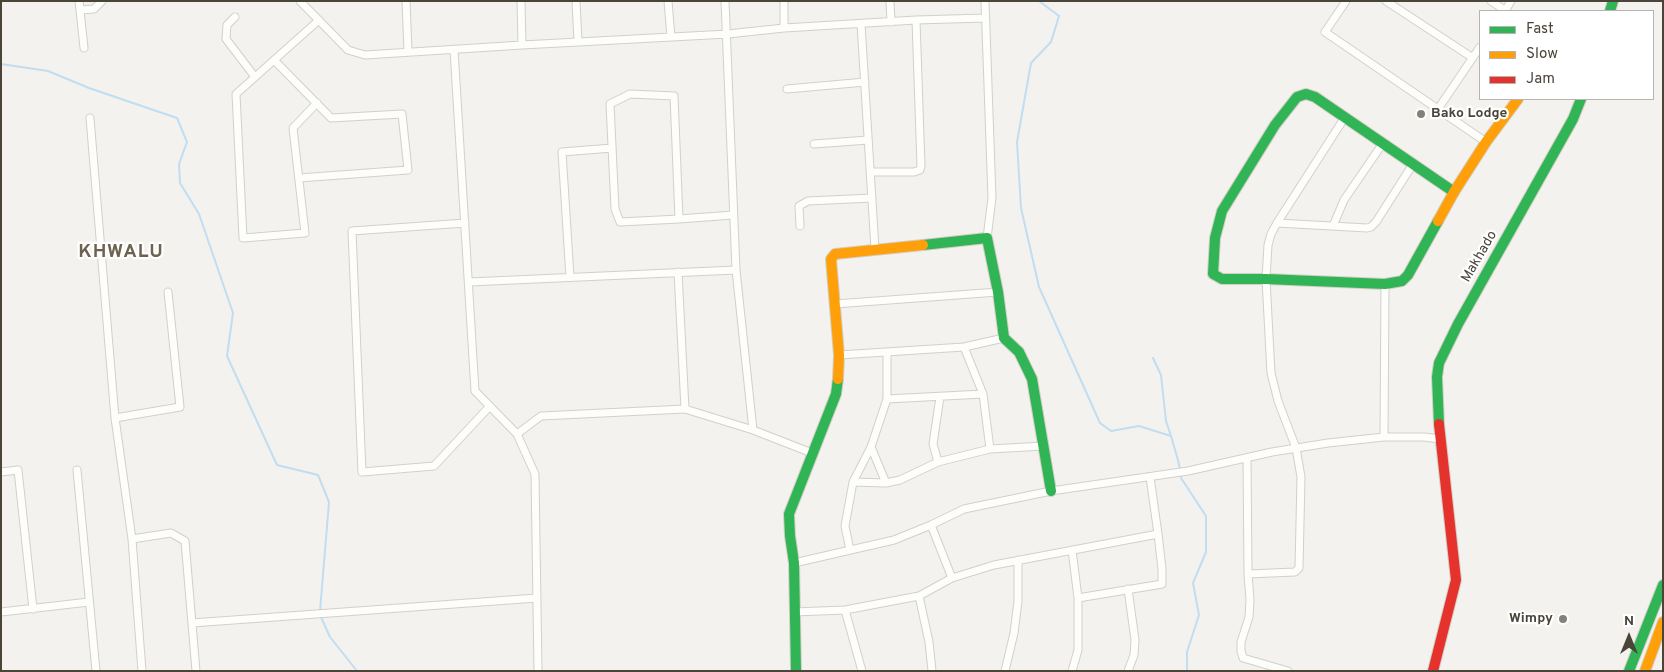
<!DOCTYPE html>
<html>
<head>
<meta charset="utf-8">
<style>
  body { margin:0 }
  #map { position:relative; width:1664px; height:672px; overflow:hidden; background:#f4f2ee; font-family:Overpass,sans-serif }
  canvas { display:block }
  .frame { position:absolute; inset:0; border:2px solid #4b4439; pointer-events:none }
  .legend { position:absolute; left:1479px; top:10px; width:175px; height:90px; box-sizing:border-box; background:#fff; border:1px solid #b7b4b0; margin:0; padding:6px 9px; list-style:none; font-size:15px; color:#4b4439 }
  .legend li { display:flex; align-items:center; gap:10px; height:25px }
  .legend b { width:25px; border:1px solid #b7b4b0 }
  .north { position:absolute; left:1604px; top:612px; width:50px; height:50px; -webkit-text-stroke:4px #fff; paint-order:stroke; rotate:0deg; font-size:14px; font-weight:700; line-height:20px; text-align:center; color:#4b4439 }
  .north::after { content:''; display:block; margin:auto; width:18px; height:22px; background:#4b4439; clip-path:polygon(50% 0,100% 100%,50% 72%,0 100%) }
</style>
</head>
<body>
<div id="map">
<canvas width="1664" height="672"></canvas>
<div class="frame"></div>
<ul class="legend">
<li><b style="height:6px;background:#30b455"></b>Fast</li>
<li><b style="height:6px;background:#ff9f0a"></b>Slow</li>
<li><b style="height:6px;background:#e5322d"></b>Jam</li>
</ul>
<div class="north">N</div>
</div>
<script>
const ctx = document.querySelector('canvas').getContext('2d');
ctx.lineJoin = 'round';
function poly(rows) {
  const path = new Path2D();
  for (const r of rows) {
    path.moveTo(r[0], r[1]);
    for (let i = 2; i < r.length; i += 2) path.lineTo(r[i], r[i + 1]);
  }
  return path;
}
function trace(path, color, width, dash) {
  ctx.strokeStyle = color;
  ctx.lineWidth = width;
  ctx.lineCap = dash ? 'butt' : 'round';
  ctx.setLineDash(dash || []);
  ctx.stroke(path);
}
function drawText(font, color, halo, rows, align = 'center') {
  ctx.font = font + ' Overpass,sans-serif';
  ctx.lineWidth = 4.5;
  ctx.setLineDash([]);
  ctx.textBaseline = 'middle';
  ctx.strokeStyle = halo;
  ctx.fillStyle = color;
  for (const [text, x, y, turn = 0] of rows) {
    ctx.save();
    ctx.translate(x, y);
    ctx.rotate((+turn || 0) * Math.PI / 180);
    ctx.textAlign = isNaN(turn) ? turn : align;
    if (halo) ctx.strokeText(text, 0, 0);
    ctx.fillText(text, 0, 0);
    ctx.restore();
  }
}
const stream = poly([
  [1039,1,1059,16,1051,42,1031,63,1017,142,1021,208,1039,287,1100,423,1111,431,1139,426,1171,436,1178,460,1180,469],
  [1,64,48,71,89,88,177,118,187,142,179,164,180,183,199,214,233,313,227,356,277,465,318,475,329,502,320,611],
  [1153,358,1161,375,1166,421,1171,436],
  [1180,474,1181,478,1206,516,1206,552,1193,583,1199,615,1187,652,1187,671],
  [320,615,330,637,357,671]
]);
const street = poly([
  [79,1,84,48],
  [300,1,348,50,365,55,522,45,728,34,784,28,916,20,985,18],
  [406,1,408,52],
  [521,1,522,45],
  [576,1,578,42],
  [668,1,671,37],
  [725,1,736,270,753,430,812,453],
  [784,1,784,28],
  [890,1,891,22],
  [985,1,992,198,987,238],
  [1346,1,1325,32,1486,142],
  [1386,1,1473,58],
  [1491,1,1506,11],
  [80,10,94,9,102,1],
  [1505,11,1511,1],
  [235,17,227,25,226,39,255,77],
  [861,24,875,249],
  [454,50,475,391,517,434,535,474,538,671],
  [274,60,331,118,402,114,408,170,299,178],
  [787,89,865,82],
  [317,103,293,128,305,233,243,238,236,94,319,20],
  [1438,109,1480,47],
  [90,118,115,418,132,539,142,671],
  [814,144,868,140],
  [870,172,914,172,920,170,921,166,916,20],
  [679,219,674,96,630,94,610,104,615,209,620,222,679,219,733,215],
  [465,223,352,231,362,472,434,466,490,406],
  [1277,223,1367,228,1371,227,1376,222,1413,164],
  [800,226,799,206,808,201,872,198],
  [1333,226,1344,200,1383,143],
  [570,277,562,152,612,148],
  [469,282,736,270],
  [835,304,998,292],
  [964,347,983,394,990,449],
  [839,355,964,347,1004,338],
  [887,399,983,394],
  [685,409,753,430],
  [115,418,180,407,168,292],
  [517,434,541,416,685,409,678,272],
  [1384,437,1385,284],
  [871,447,886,483],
  [1247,458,1248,574,1295,572,1299,568,1301,477,1296,448,1278,401,1271,373,1266,279,1268,245,1271,234,1277,223,1345,117],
  [938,462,933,444,940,397],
  [77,470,96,671],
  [1,472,18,470,33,609],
  [853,482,886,483,900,480,938,462,990,449,1044,446],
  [931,525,952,578],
  [132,539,171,533,185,541,196,671],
  [850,550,845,526,853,482,871,447,887,399,887,352],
  [1072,550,1078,598,1078,650,1072,671],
  [794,563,894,540,931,525,964,509,1051,491,1188,471,1272,452,1328,443,1384,437,1424,437,1440,439],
  [1248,574,1250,600,1249,617,1241,642,1241,651,1243,658,1288,671],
  [1128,589,1135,640,1134,655,1128,671],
  [919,596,929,642,932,671],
  [1078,598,1162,584,1162,569,1158,534,1150,477],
  [845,610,862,671],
  [1,612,89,602],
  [794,612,845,610,919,596,952,578,994,565,1158,534],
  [192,623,537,598],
  [1005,671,1014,633,1018,601,1018,560]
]);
const fast = poly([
  [1610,11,1613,1],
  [1438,221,1408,275,1402,281,1385,284,1266,279,1222,279,1213,274,1215,238,1222,211,1275,125,1297,97,1306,94,1315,97,1454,192],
  [923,245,987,238,998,292,1004,338,1019,352,1032,379,1051,491],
  [1439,424,1437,377,1439,363,1458,324,1573,119,1581,99],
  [796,671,794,563,790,536,789,514,836,394,838,379],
  [1629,671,1663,585]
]);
const slow = poly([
  [1438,221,1454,192,1486,142,1518,99],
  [838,379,839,355,831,259,835,254,923,245],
  [1645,671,1663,622]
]);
const jam = poly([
  [1433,671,1456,580,1439,424]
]);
const markers = [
  [1421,114,5,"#868178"],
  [1563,619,5,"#868178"]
];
const poiNames = [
  ["Bako Lodge",1431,114],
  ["Wimpy",1553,619,"right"]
];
const streetNames = [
  ["Makhado",1480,257,-60]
];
const districtNames = [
  ["KHWALU",121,253]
];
trace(stream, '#c0ddf1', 2);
trace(street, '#d2d0cb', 9);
trace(fast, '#d3cfc5', 12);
trace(slow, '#d3cfc5', 12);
trace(jam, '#d3cfc5', 12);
trace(street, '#fdfdfc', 7);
trace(fast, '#30b455', 10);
trace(slow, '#ff9f0a', 10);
trace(jam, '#e5322d', 10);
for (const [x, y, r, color] of markers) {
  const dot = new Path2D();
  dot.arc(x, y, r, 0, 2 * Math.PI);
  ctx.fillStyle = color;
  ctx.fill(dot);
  trace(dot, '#fff', 2);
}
drawText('bold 14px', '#4b4439', '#fff', poiNames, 'left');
drawText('14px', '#4b4439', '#fff', streetNames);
ctx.letterSpacing = '1px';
drawText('bold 19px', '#6e6250', '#fff', districtNames);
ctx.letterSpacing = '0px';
</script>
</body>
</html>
